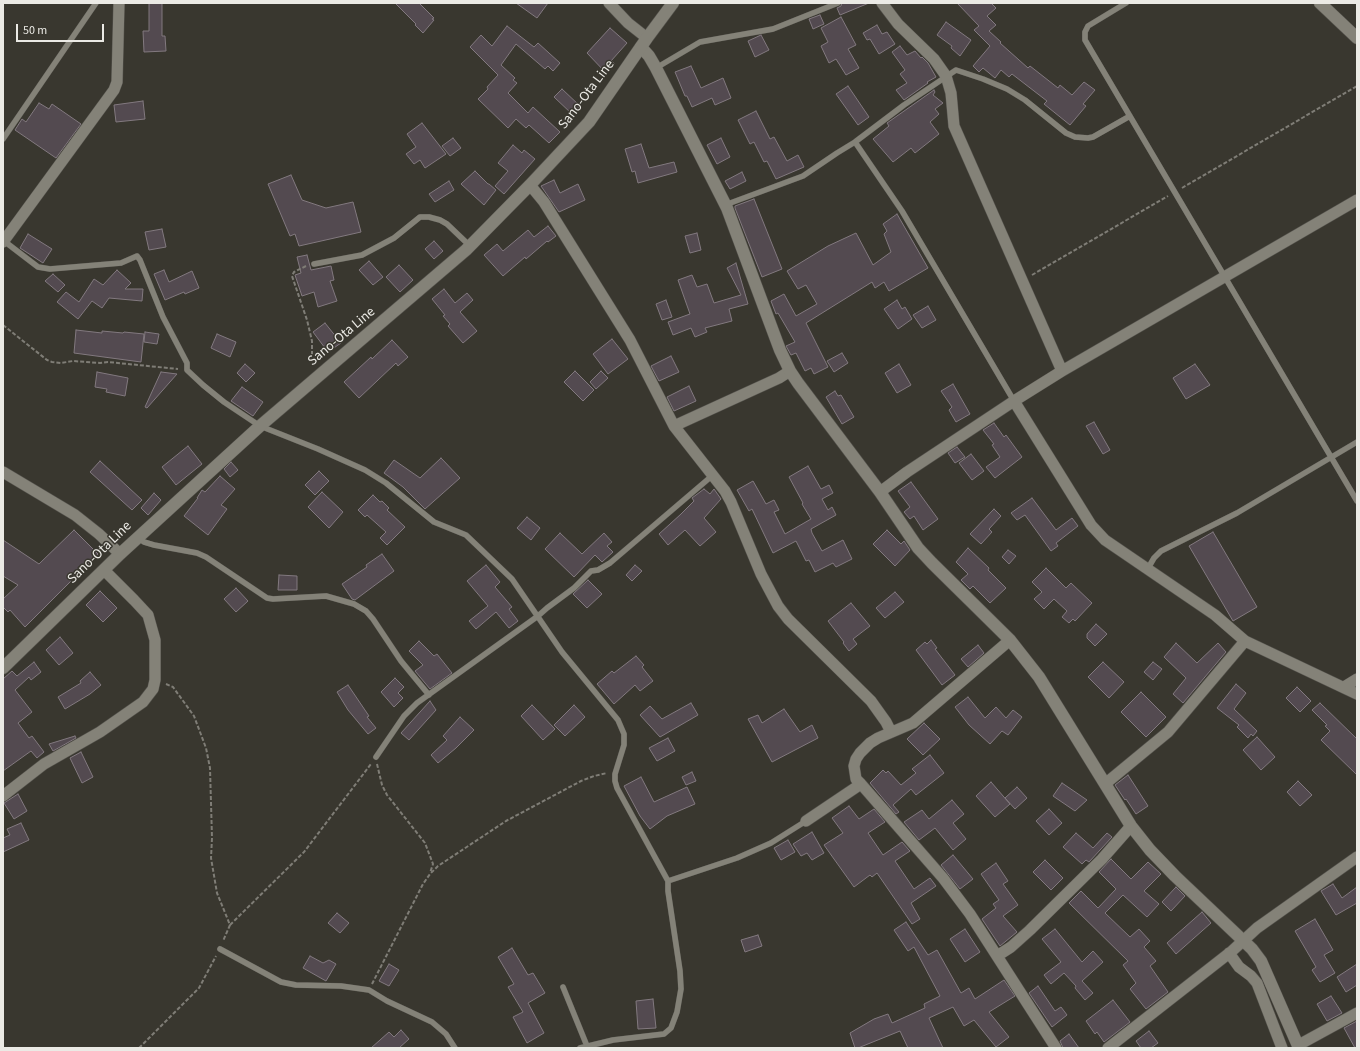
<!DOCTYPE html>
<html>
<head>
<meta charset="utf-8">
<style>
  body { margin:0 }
  #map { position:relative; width:1360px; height:1051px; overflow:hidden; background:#39372f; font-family:"Source Sans 3",sans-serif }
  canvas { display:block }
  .frame { position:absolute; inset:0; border:4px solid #ebeae5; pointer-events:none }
  .scale { position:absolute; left:16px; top:24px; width:88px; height:18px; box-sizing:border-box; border:2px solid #ebeae5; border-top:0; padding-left:5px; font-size:12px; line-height:14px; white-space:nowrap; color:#ebeae5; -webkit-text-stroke:3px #39372f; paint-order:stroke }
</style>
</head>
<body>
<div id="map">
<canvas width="1360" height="1051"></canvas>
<div class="frame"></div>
<div class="scale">50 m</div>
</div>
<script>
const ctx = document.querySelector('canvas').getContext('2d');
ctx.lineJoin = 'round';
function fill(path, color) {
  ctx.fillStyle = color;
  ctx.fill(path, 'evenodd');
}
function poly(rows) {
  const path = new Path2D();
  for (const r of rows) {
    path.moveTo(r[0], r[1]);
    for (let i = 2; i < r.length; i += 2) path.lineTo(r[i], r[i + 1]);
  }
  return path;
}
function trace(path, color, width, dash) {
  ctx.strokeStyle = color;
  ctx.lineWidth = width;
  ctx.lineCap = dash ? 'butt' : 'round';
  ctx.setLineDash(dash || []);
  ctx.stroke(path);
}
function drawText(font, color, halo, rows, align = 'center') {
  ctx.font = font + ' "Source Sans 3",sans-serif';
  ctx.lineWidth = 3;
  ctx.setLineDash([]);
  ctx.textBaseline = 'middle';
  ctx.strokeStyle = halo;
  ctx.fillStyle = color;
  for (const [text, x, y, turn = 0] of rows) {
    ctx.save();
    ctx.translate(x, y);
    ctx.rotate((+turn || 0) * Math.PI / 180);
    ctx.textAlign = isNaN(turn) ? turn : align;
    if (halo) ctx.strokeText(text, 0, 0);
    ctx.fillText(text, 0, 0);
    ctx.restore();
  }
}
const building = poly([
  [149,3,162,3,162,36,165,36,166,51,144,52,143,31,149,31,149,3],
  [395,3,419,3,434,18,432,19,434,20,423,33,415,25,416,24,395,3],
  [516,3,548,3,537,18,516,3],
  [842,3,869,3,840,15,837,8,841,6,842,3],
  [957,3,991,3,996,8,987,16,996,25,989,31,1001,42,1000,43,1028,68,1030,66,1058,88,1060,85,1072,95,1084,82,1095,90,1083,104,1086,106,1070,125,1044,104,1047,101,1012,74,1009,77,1001,70,995,78,983,68,979,72,973,66,990,46,974,30,979,26,957,3],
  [820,15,824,24,813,29,809,19,820,15],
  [841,17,856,45,848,49,859,68,846,75,836,59,829,63,821,46,828,42,821,28,841,17],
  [946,22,971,40,960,56,951,48,952,46,937,35,946,22],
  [877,25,882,34,887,32,895,44,879,54,870,39,867,40,863,33,877,25],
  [507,26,534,47,538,43,560,63,553,71,548,66,545,69,516,44,501,65,515,78,513,80,517,83,508,93,528,113,533,107,560,132,549,143,529,125,526,128,516,119,508,128,478,99,488,89,487,87,498,75,470,47,481,35,492,46,507,26],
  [610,28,627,43,611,61,615,64,606,73,587,53,610,28],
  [761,35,769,50,755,57,748,41,761,35],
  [900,46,907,55,915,51,921,58,922,57,928,63,936,77,927,82,928,83,904,100,896,90,907,83,900,74,905,70,892,52,900,46],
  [691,66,701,88,723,78,731,98,715,105,712,98,692,107,687,96,685,96,675,72,691,66],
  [848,86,869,117,858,125,836,94,848,86],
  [562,89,580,106,572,114,554,97,562,89],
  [934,90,935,92,933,95,943,103,935,109,939,114,930,122,939,134,915,153,911,148,893,162,873,139,889,126,887,123,934,90],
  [143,101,145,119,116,122,114,105,143,101],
  [39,103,49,109,52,104,81,124,56,158,15,130,22,119,26,122,39,103],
  [756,111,770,139,774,137,787,161,798,155,804,167,776,179,767,161,764,162,754,142,750,144,738,120,756,111],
  [422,123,446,154,425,168,420,160,414,164,406,154,416,147,407,134,422,123],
  [453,138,461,148,450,156,442,146,453,138],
  [721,138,730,157,717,164,707,145,721,138],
  [641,144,649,168,674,162,677,172,638,183,635,171,632,172,625,149,641,144],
  [513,145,522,153,524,150,535,159,504,194,495,186,508,171,498,163,513,145],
  [475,171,488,184,489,184,496,190,484,205,461,184,475,171],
  [742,172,746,181,730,189,725,181,742,172],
  [291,175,302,200,326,208,353,202,361,232,299,246,295,234,290,236,268,184,291,175],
  [554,180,560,193,578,184,585,200,559,212,541,186,554,180],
  [449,181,454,190,435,202,429,194,449,181],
  [754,199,782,269,762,277,735,208,735,206,754,199],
  [897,214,928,268,889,291,884,282,875,288,872,282,806,323,828,367,814,374,811,368,805,371,796,353,791,355,786,346,795,342,778,313,776,314,771,301,784,294,796,316,817,304,806,285,798,289,787,271,828,246,856,233,873,265,891,252,884,234,887,231,883,224,897,214],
  [548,226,556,236,548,242,547,241,526,259,525,257,503,276,484,255,497,244,503,251,528,230,534,237,548,226],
  [162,229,166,247,149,250,145,232,162,229],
  [697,233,701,250,690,253,685,236,697,233],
  [28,234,52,249,43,263,20,248,28,234],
  [434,241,443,251,434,259,425,249,434,241],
  [307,255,311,270,331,266,334,280,330,281,337,301,318,307,314,292,302,296,295,275,301,273,297,257,307,255],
  [369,261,383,277,373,285,359,270,369,261],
  [736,263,748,304,729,309,732,321,705,328,707,332,695,337,691,328,673,335,668,322,690,314,678,280,692,275,697,287,707,284,714,303,741,295,727,268,736,263],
  [399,265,413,280,400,292,386,277,399,265],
  [117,270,131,283,125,289,143,289,142,301,109,298,102,308,92,301,78,319,57,302,66,292,79,302,94,279,103,285,117,270],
  [164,270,169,282,192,271,199,288,185,294,184,292,165,300,154,274,164,270],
  [53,274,65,285,58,292,45,281,53,274],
  [444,289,455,303,467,293,473,300,460,312,477,331,463,343,448,326,450,324,443,316,445,315,432,299,444,289],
  [666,300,672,317,662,320,656,304,666,300],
  [897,300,902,309,905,307,912,319,898,329,884,309,897,300],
  [928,306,936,320,922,328,913,315,928,306],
  [325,323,341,343,328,352,313,332,325,323],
  [76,330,102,333,102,331,123,333,124,332,144,334,141,362,74,353,76,330],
  [145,332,159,334,157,344,144,342,145,332],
  [217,334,236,342,230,357,211,348,217,334],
  [612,339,628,359,608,374,593,354,612,339],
  [392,340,408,357,398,366,396,363,359,398,344,382,371,357,372,359,392,340],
  [842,353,848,363,834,372,827,361,842,353],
  [671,356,679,372,659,381,651,366,671,356],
  [245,364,255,373,246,382,237,373,245,364],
  [899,364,911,385,897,393,885,373,899,364],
  [1195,364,1210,385,1186,399,1173,378,1195,364],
  [575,371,594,390,583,401,564,382,575,371],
  [601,371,608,378,596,389,590,382,601,371],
  [97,372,128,378,125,396,106,392,107,389,95,387,97,372],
  [161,372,177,374,147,408,145,407,161,372],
  [953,384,970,414,956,422,949,410,952,407,941,391,953,384],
  [689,386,696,401,674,411,667,397,689,386],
  [242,387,263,402,253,416,231,401,242,387],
  [835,391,838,396,841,395,854,417,842,424,826,397,835,391],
  [1094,422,1110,450,1103,454,1086,426,1094,422],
  [994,423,1004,437,1006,435,1022,457,995,478,986,467,1000,457,992,445,994,444,983,430,994,423],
  [188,446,202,464,176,485,162,467,188,446],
  [957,447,965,457,955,463,948,453,957,447],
  [971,454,984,471,972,480,959,463,971,454],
  [441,458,460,478,425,509,403,487,384,473,394,460,420,478,441,458],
  [100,461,142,500,132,510,90,472,100,461],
  [231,462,238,470,230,477,224,469,231,462],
  [808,466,821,489,829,485,833,493,822,499,828,510,832,507,836,515,811,529,812,533,822,551,843,540,852,559,836,567,833,563,815,572,809,560,806,561,796,541,773,553,752,509,749,511,737,490,753,481,766,504,774,500,779,510,774,512,785,534,811,519,802,504,803,503,789,477,808,466],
  [319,471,329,481,315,495,305,485,319,471],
  [220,476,235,489,221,505,227,509,208,535,184,516,198,498,197,498,202,490,205,492,220,476],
  [911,482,938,519,923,530,914,516,910,519,904,512,910,507,898,491,911,482],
  [704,489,710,494,714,489,721,499,704,518,716,532,700,546,685,530,668,545,659,534,681,514,694,501,692,498,704,489],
  [322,492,343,512,329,528,308,507,322,492],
  [154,493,161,500,148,515,141,508,154,493],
  [373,495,380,502,382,501,389,508,387,510,405,527,387,545,380,538,386,532,367,515,365,517,358,510,373,495],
  [1032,498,1056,530,1072,518,1078,526,1056,543,1058,546,1051,551,1025,515,1017,520,1011,513,1032,498],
  [994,509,1001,516,989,529,992,532,981,544,970,534,994,509],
  [527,517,540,528,531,540,517,528,527,517],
  [74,530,98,554,25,627,10,610,8,612,3,607,3,599,18,585,3,576,3,540,39,564,74,530],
  [887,530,901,544,904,541,910,550,895,566,873,544,887,530],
  [1213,532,1257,607,1233,621,1189,546,1213,532],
  [560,533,582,554,604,533,612,542,607,546,613,552,602,562,595,555,574,577,545,549,560,533],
  [968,548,989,568,988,570,1006,588,990,603,973,586,970,589,961,580,968,574,956,562,968,548],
  [1008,550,1016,556,1009,564,1002,557,1008,550],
  [382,554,394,571,355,600,352,599,342,584,367,567,366,565,382,554],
  [486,565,500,582,495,587,512,607,509,609,518,621,509,628,496,612,476,629,469,621,488,606,467,581,486,565],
  [635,565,642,571,632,581,626,575,635,565],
  [1046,568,1066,588,1071,583,1092,603,1075,621,1073,619,1069,623,1062,617,1067,611,1054,599,1044,609,1034,599,1042,592,1032,582,1046,568],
  [279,575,297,576,297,590,278,590,279,575],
  [588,580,602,594,587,608,573,594,588,580],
  [236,588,248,601,236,612,224,599,236,588],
  [100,591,117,608,103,622,86,605,100,591],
  [895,592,904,602,885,618,876,608,895,592],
  [851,603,870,626,853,639,857,644,849,651,843,643,844,642,828,621,851,603],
  [1096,624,1107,634,1095,646,1087,638,1087,634,1096,624],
  [60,637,73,653,59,665,46,650,60,637],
  [931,640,937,648,935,649,955,675,942,685,916,650,925,642,927,644,931,640],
  [419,641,434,656,437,654,452,673,430,689,415,671,423,665,409,651,419,641],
  [1176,643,1197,663,1218,643,1226,652,1183,703,1173,694,1186,678,1164,657,1176,643],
  [978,645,984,653,968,667,961,659,978,645],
  [636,656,644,665,642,667,653,681,640,691,635,685,614,704,597,684,612,671,614,673,636,656],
  [34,662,41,672,31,680,29,677,15,690,32,712,18,723,29,738,32,736,44,752,37,758,31,751,3,771,3,679,12,671,17,676,34,662],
  [1103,662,1124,682,1109,698,1088,677,1103,662],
  [1153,662,1162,669,1153,680,1144,672,1153,662],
  [90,672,101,685,90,694,65,709,58,697,81,683,80,681,90,672],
  [395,678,404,687,398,693,403,698,394,707,381,692,395,678],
  [1236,684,1246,693,1234,709,1257,731,1253,736,1251,734,1248,738,1237,727,1239,725,1217,708,1236,684],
  [348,685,369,716,367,717,376,728,368,734,348,710,337,692,348,685],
  [1297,687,1311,701,1300,712,1286,698,1297,687],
  [1141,692,1166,717,1146,737,1121,712,1141,692],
  [968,697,985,718,996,707,1006,718,1013,710,1022,717,1008,735,1002,731,990,744,969,725,955,707,968,697],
  [430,701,436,710,409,740,401,733,430,701],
  [691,703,698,715,660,737,640,715,650,706,662,719,691,703],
  [1320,703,1357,739,1357,775,1321,740,1330,731,1325,726,1327,725,1312,710,1320,703],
  [532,705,555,729,543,740,521,716,532,705],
  [574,705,585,717,565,736,554,725,574,705],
  [784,709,800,732,812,725,818,738,772,762,748,719,758,715,762,723,784,709],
  [460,717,474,730,456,748,438,763,431,755,447,740,443,736,460,717],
  [924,723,940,739,923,755,907,739,924,723],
  [75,736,76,738,53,751,49,744,75,736],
  [1257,737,1275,757,1261,770,1243,750,1257,737],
  [668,738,675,751,657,761,649,748,668,738],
  [81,752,93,777,82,783,70,758,81,752],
  [930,755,944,773,916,795,911,789,893,805,899,812,896,814,870,783,883,770,886,773,888,771,901,785,916,773,912,769,930,755],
  [692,772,696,781,686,785,682,777,692,772],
  [1128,775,1148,806,1136,814,1126,799,1125,800,1115,785,1128,775],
  [641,777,654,802,687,787,695,804,667,816,650,829,640,816,624,786,641,777],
  [1298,781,1312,795,1300,806,1287,792,1298,781],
  [991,782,1010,804,995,817,976,796,991,782],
  [1062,783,1087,800,1075,811,1053,796,1062,783],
  [1017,787,1027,798,1015,809,1005,798,1017,787],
  [18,794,27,811,14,819,4,803,18,794],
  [952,800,964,814,953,823,966,839,953,850,935,828,919,840,904,822,922,810,929,819,952,800],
  [849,806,859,819,874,809,885,822,868,833,883,855,902,842,909,850,910,851,895,861,914,889,930,878,936,886,911,903,920,919,912,924,877,873,872,877,870,875,854,887,824,845,843,833,832,818,849,806],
  [1049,809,1062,823,1049,835,1036,821,1049,809],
  [21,823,29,840,3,852,3,838,10,835,7,829,21,823],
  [812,832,824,853,812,860,807,853,801,856,793,844,812,832],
  [1076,833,1093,848,1107,833,1112,837,1089,862,1086,860,1082,864,1063,847,1076,833],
  [788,840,795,852,781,860,774,848,788,840],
  [953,855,973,879,960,889,941,865,953,855],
  [1111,859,1131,879,1148,862,1161,874,1144,891,1159,904,1147,917,1123,895,1105,913,1130,937,1139,929,1150,941,1144,947,1156,961,1150,966,1168,992,1146,1009,1130,989,1136,983,1123,965,1128,961,1069,903,1081,891,1098,908,1116,889,1099,872,1111,859],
  [1045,860,1063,878,1051,890,1033,872,1045,860],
  [996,863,1008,881,1003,884,1018,905,1003,916,1017,932,1000,946,982,919,996,908,993,904,999,900,981,874,996,863],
  [1333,884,1342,898,1357,887,1357,903,1336,915,1321,891,1333,884],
  [1176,887,1185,896,1171,911,1162,902,1176,887],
  [1202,912,1211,923,1176,954,1167,943,1202,912],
  [337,913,349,923,340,933,328,923,337,913],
  [1315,919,1333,950,1324,955,1335,973,1320,982,1312,970,1316,967,1295,931,1315,919],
  [906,922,928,955,937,950,961,993,969,988,975,999,1004,980,1015,996,989,1012,1009,1037,996,1047,974,1020,964,1026,953,1007,929,1018,943,1048,908,1048,900,1031,858,1048,855,1048,850,1033,874,1019,888,1014,892,1023,925,1008,924,1004,940,996,914,947,908,951,894,930,906,922],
  [965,929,980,952,965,962,950,939,965,929],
  [1055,929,1082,962,1093,951,1103,962,1082,981,1093,993,1085,1000,1075,988,1076,986,1064,973,1051,984,1044,975,1061,962,1042,939,1055,929],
  [758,935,762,946,745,952,741,940,758,935],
  [512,948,528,975,533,973,545,993,528,1003,544,1033,527,1043,513,1017,523,1012,508,987,514,984,498,957,512,948],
  [310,956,323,963,329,960,336,964,326,981,303,968,310,956],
  [389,964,399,970,389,986,379,981,389,964],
  [1357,964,1357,985,1346,992,1337,977,1357,964],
  [1038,986,1055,1011,1061,1007,1067,1015,1052,1027,1029,993,1038,986],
  [1331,996,1342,1013,1327,1021,1317,1004,1331,996],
  [653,999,656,1028,638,1029,636,1001,653,999],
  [1113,1000,1130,1022,1104,1042,1097,1032,1095,1034,1086,1021,1113,1000],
  [1357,1021,1357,1048,1355,1048,1344,1028,1357,1021],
  [401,1030,409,1039,399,1048,371,1048,389,1032,394,1037,401,1030],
  [1149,1031,1158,1043,1151,1048,1141,1048,1136,1041,1149,1031],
  [1069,1034,1079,1048,1063,1048,1060,1041,1069,1034]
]);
const path = poly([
  [1182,188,1357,86],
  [306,266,294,272,292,276,307,320,312,341,312,357,315,365],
  [1032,275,1168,196],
  [3,325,47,360,52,362,61,363,73,361,100,363,108,362,178,369],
  [166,684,173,687,194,716,206,748,210,768,212,838,211,858,217,893,230,925,223,941],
  [377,764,382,785,387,795,425,843,433,864,430,873],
  [230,925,304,852,371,764],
  [372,984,423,884,430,874,438,866,506,821,581,781,594,776,607,773],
  [139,1048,199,988,216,956]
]);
const service = poly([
  [1126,3,1088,26,1085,32,1085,40,1357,501],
  [656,68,700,42,773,29,838,3],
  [3,139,96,3],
  [855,142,902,211,1014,401],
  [725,205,803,176,837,153,855,142,904,105,956,70,983,79,1007,89,1025,100,1066,133,1075,137,1088,138,1093,137,1130,116],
  [4,241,38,267,50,269,121,263,137,256,140,260,163,317,187,363,187,370,203,385,224,402,260,426,318,449,365,470,386,483,434,522,466,535,512,579,562,652,618,720,624,734,624,745,615,774,615,781,617,788,668,881,668,891,680,971,681,989,677,1012,671,1028,664,1034,613,1040,580,1048],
  [314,264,362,255,394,238,420,217,429,217,440,220,447,224,470,246],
  [138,538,144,542,154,545,197,553,206,557,267,598,273,599,326,596,354,604,366,611,373,619,401,661,429,695],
  [1147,570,1154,558,1161,551,1237,513,1357,442],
  [376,757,404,716,417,703,538,616,547,608,574,588,591,571,598,570,610,563,713,475],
  [668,881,737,858,771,843,806,821],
  [220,949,281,982,296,985,341,986,369,990,387,1001,432,1022,446,1034,455,1048],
  [563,987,587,1046]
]);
const minor = poly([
  [609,3,628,23,647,38],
  [882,3,898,24,934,59,946,76,951,93,954,126,1062,371],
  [530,185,544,202,630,340,674,426,725,491,731,502,761,574,778,606,788,619,871,701,886,722,891,732],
  [3,242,114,90,117,82,119,3],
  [1014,401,1091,525,1105,540,1215,615,1245,641,1357,694],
  [674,426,779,378,790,371],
  [3,472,75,515,99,534,120,554],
  [880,492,907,472,1014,401,1062,371,1357,200],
  [1010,640,913,723,878,738,870,743,860,753,856,759,854,766,856,779,861,784,943,878,970,914,1056,1048],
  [1344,687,1357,679],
  [1105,784,1168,732,1245,641],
  [3,796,44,764,100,732,143,702,153,689,155,680,155,640,148,615,134,600,104,570],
  [806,821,861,784],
  [1229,953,1239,967,1251,976,1257,983,1282,1048],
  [997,956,1011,947,1030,930,1102,859,1131,826],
  [1304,1042,1357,1013],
  [1108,1048,1232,951,1257,928,1357,857]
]);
const tertiary = poly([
  [641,47,649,56,656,68,727,208,780,350,790,371,798,383,880,492,918,548,932,563,1010,640,1039,677,1131,826,1150,850,1175,876,1252,949,1261,961,1299,1048]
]);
const secondary = poly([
  [1320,3,1357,38],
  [3,668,120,554,260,426,466,250,530,185,589,122,647,38,673,3]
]);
const streetNames = [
  ["Sano-Ota Line",587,95,-53],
  ["Sano-Ota Line",342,337,-40],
  ["Sano-Ota Line",100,553,-44]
];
fill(building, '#534a50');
trace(building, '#82797f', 1);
trace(service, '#55534d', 6);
trace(minor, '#55534d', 12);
trace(tertiary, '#55534d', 13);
trace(secondary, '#55534d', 13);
trace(path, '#7f7d76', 2, [4, 2]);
trace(service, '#848278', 5.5);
trace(minor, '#848278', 11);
trace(tertiary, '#848278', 12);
trace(secondary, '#848278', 12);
drawText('14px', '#ebeae5', '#39372f', streetNames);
</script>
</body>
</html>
